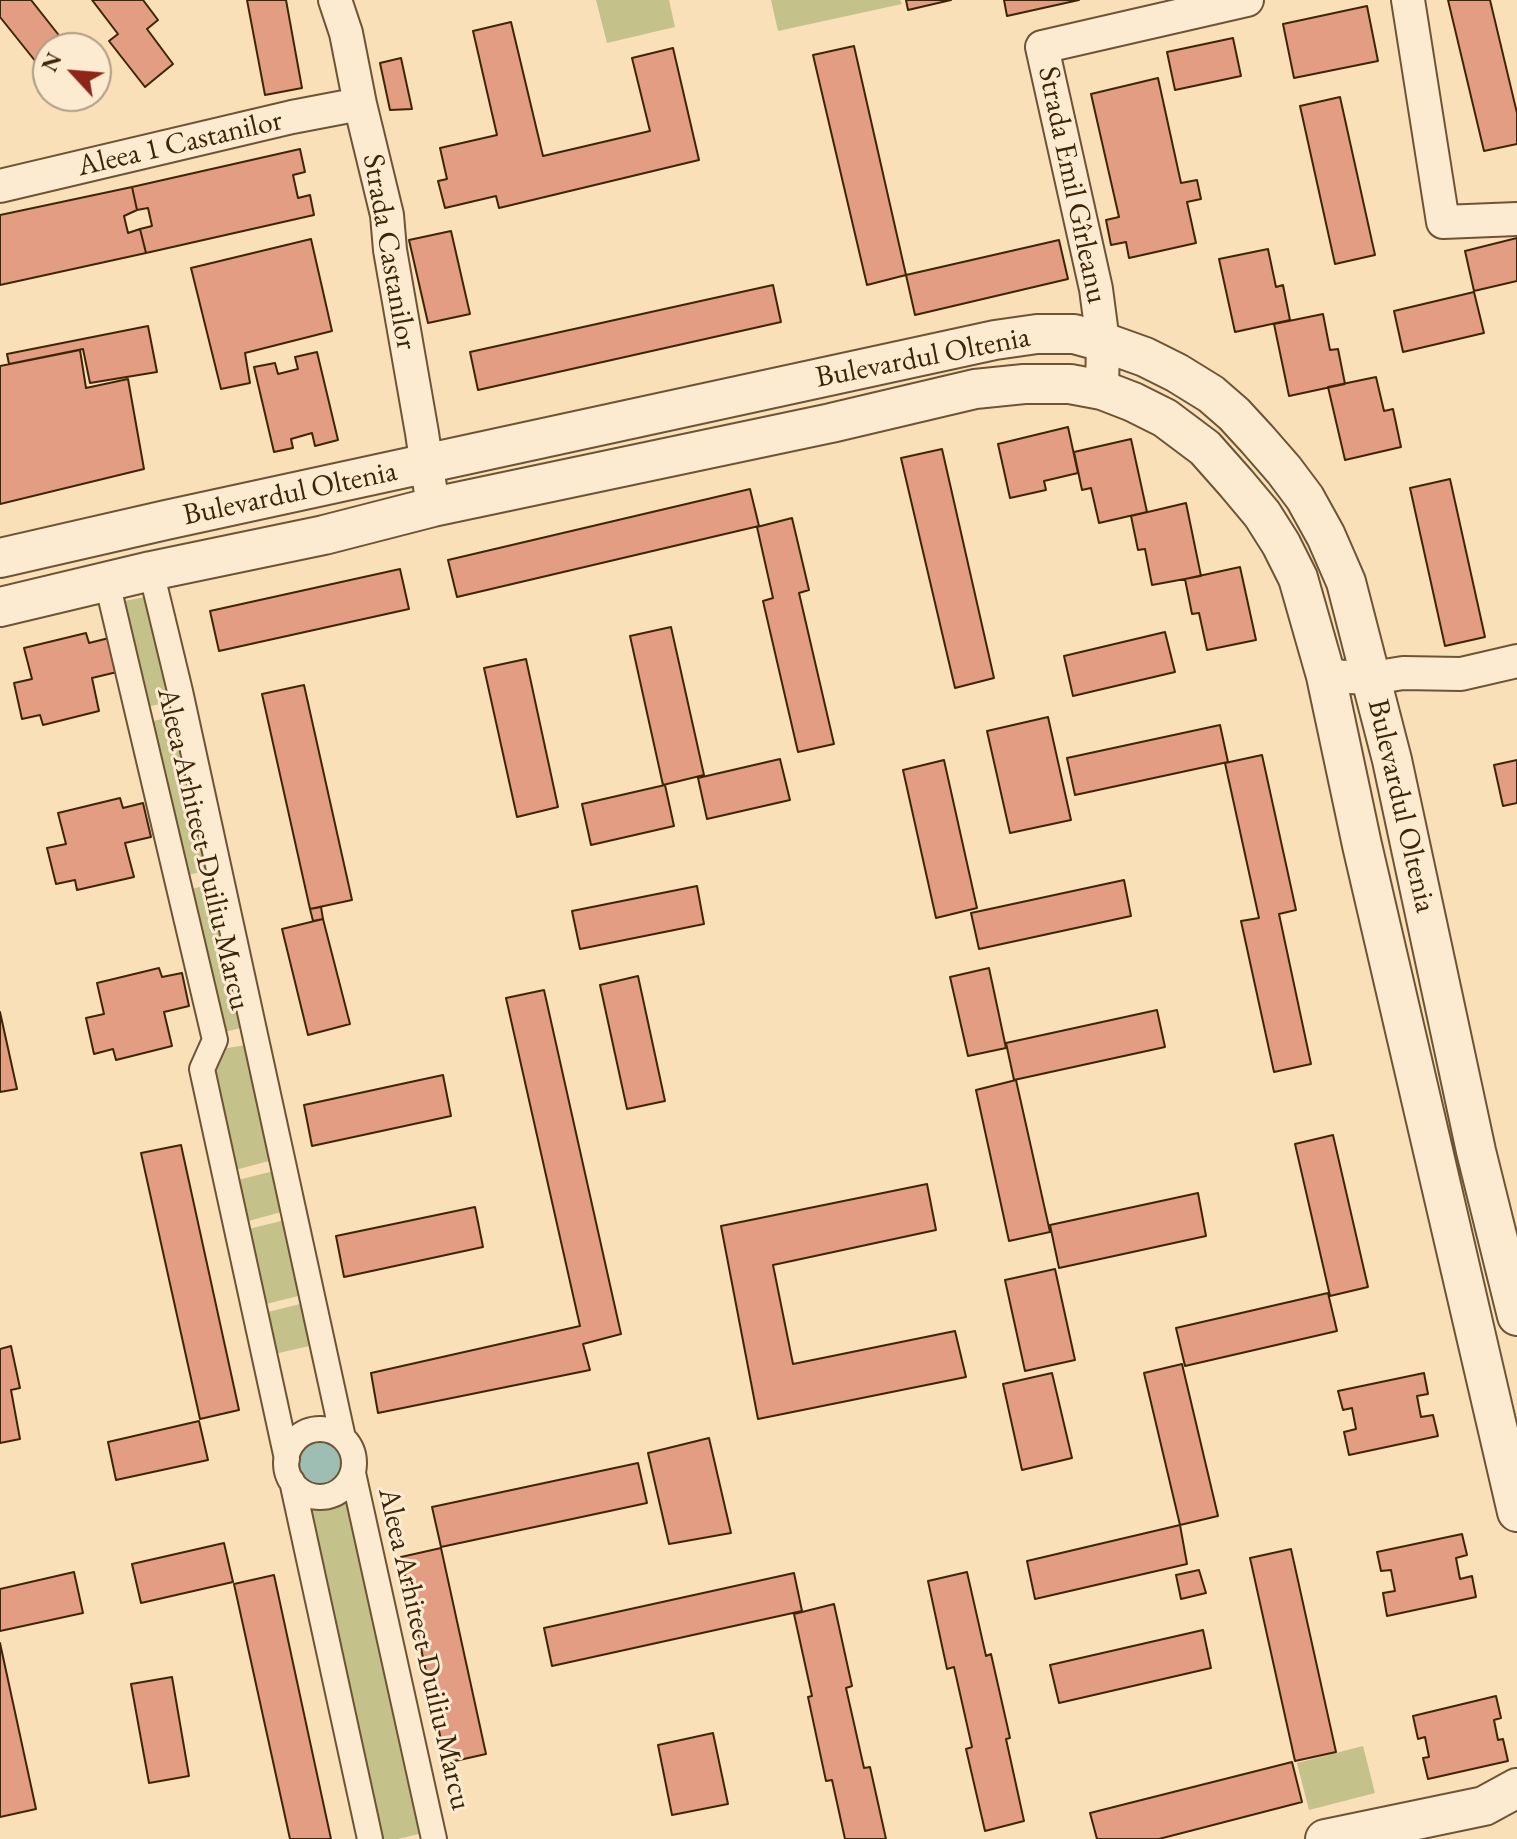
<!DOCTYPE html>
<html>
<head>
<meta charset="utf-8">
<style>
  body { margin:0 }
  #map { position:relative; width:1517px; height:1839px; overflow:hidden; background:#fae0b8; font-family:"EB Garamond",serif }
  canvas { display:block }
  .north { position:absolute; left:32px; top:32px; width:80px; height:80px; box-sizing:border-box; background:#fcebd1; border:2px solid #b09c81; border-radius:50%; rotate:296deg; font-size:22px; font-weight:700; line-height:32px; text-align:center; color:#3e2508 }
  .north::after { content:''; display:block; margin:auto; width:28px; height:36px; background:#8f2418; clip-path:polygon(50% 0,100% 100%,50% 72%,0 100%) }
</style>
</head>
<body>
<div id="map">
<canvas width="1517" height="1839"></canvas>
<div class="north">N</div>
</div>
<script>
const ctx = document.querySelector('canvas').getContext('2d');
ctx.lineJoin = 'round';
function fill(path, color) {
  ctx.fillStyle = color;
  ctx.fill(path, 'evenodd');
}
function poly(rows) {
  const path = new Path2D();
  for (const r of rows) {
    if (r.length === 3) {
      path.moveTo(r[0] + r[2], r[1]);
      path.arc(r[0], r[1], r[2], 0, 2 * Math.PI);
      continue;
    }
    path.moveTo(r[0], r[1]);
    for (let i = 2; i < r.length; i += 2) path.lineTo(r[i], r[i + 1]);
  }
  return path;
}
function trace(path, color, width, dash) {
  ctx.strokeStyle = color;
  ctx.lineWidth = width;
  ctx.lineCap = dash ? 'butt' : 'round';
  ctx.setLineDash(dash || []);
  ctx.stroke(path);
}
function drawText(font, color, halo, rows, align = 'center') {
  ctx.font = font + ' "EB Garamond",serif';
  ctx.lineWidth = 6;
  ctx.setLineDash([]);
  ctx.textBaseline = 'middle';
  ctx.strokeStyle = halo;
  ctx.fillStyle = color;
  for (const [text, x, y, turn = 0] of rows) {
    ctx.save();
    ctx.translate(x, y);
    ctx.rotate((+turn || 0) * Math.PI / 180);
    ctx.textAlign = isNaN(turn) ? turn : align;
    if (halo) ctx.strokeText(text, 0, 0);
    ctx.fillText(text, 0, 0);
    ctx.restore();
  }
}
const green = poly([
  [596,0,669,0,675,27,607,43],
  [771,0,900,0,902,4,778,31],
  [149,596,174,701,146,707,120,602],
  [175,716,210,870,183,876,149,722],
  [213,884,245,1027,220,1033,187,890],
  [246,1045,273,1160,231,1171,208,1069,215,1050],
  [274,1171,285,1211,245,1222,234,1181],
  [285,1220,302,1295,262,1305,245,1230],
  [304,1303,314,1345,274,1354,264,1313],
  [350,1499,423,1833,398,1839,380,1839,307,1509],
  [1363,1746,1375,1793,1309,1810,1297,1763]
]);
const water = poly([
  [321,1463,22]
]);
const building = poly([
  [0,0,31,0,69,48,48,48,48,77,0,17,0,0],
  [92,0,143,0,158,20,147,29,173,64,145,87,109,41,118,34,92,0],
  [247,0,286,0,302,88,265,95,247,0],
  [906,0,951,0,908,10,906,0],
  [1004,0,1079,0,1007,16,1004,0],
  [1448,0,1490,0,1517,113,1517,144,1484,151,1448,0],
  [1367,6,1378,61,1294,78,1283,24,1367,6],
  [511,22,543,156,650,131,632,58,673,48,699,160,499,208,496,196,445,208,438,181,447,179,440,148,497,135,473,31,511,22],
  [1233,38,1241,76,1175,90,1167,52,1233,38],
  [854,46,906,275,867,285,813,55,854,46],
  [401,58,412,109,390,110,380,63,401,58],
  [1158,78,1181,183,1197,180,1201,199,1187,202,1196,243,1129,258,1126,242,1111,245,1106,220,1119,217,1091,94,1158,78],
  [1340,97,1375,255,1335,264,1300,106,1340,97],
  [300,149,305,172,293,175,298,198,310,195,314,215,146,253,140,229,152,226,148,208,137,210,132,187,300,149],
  [132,187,137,210,124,216,128,233,140,229,146,253,0,285,0,215,132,187],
  [451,231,470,314,428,323,409,240,451,231],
  [1517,238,1517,281,1474,291,1465,251,1517,238],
  [311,239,332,331,245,353,250,383,221,389,191,268,311,239],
  [1059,240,1068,279,915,315,906,275,1059,240],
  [1268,249,1276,287,1283,285,1290,320,1235,332,1219,259,1268,249],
  [773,285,781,322,478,390,470,352,773,285],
  [1474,292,1484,333,1403,352,1394,311,1474,292],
  [1323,314,1330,350,1338,349,1345,384,1289,396,1274,324,1323,314],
  [148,326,157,372,90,383,83,349,9,364,7,354,148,326],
  [80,350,86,388,128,379,144,469,0,504,0,366,80,350],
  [317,352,338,440,315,446,312,433,291,439,293,448,274,452,254,367,275,363,278,374,298,369,295,357,317,352],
  [1376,377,1384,411,1393,409,1401,447,1345,460,1328,387,1376,377],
  [1068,427,1078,473,1044,481,1046,490,1010,498,998,444,1068,427],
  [1131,439,1147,512,1099,523,1091,488,1082,490,1074,452,1131,439],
  [942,449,994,678,955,688,901,458,942,449],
  [1450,479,1485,637,1445,646,1410,488,1450,479],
  [750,489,759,526,457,597,448,560,750,489],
  [1186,503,1201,576,1152,585,1145,549,1138,550,1131,516,1186,503],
  [792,518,809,590,799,593,834,744,798,752,763,601,773,598,757,527,792,518],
  [1240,567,1256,640,1207,650,1199,613,1192,614,1185,579,1240,567],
  [400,569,409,609,219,651,210,611,400,569],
  [671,627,704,775,663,785,630,636,671,627],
  [1165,632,1175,672,1073,696,1064,656,1165,632],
  [86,633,89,643,109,638,117,672,92,678,99,711,43,725,40,715,22,719,14,683,32,679,24,648,86,633],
  [526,659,558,807,517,817,484,668,526,659],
  [304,685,352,900,310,909,262,694,304,685],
  [1048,717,1071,820,1010,833,987,731,1048,717],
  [1220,725,1228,762,1075,795,1067,758,1220,725],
  [1262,755,1296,910,1279,914,1311,1064,1274,1072,1241,921,1259,918,1225,763,1262,755],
  [780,759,790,800,707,819,698,778,780,759],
  [944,760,977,908,936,918,903,770,944,760],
  [1517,760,1517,803,1503,806,1494,765,1517,760],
  [665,785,674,826,591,845,582,804,665,785],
  [120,798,123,808,143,803,151,837,125,843,134,877,77,890,75,880,56,884,47,848,66,844,58,813,120,798],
  [1124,880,1131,916,979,949,971,913,1124,880],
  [697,886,704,924,580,949,572,911,697,886],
  [321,907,323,919,313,921,310,909,321,907],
  [323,919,350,1024,308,1035,282,929,323,919],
  [159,968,162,977,182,973,189,1006,164,1012,172,1046,116,1060,113,1049,94,1054,86,1018,104,1014,97,983,159,968],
  [989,968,1006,1048,968,1056,950,977,989,968],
  [638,976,665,1101,627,1109,600,985,638,976],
  [544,990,621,1334,583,1344,590,1370,378,1413,371,1373,580,1326,506,998,544,990],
  [1157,1010,1165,1047,1014,1080,1006,1043,1157,1010],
  [0,1012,17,1089,0,1092,0,1012],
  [443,1075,451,1116,312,1146,304,1105,443,1075],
  [1016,1080,1050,1232,1009,1241,976,1090,1016,1080],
  [1333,1135,1368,1287,1330,1296,1295,1144,1333,1135],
  [181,1145,239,1410,200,1419,141,1153,181,1145],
  [927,1184,936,1230,773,1265,793,1364,955,1331,966,1377,758,1419,721,1226,927,1184],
  [1198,1193,1206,1236,1059,1268,1050,1225,1198,1193],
  [475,1207,483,1247,344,1277,336,1236,475,1207],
  [1055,1269,1075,1360,1025,1371,1005,1280,1055,1269],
  [1328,1293,1337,1331,1185,1366,1176,1328,1328,1293],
  [11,1346,20,1388,11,1390,20,1439,0,1443,0,1349,11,1346],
  [1182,1364,1218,1516,1180,1525,1144,1373,1182,1364],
  [1052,1373,1072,1458,1022,1470,1003,1384,1052,1373],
  [1424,1373,1428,1394,1417,1396,1421,1417,1433,1415,1438,1436,1349,1455,1344,1432,1356,1429,1352,1408,1343,1410,1338,1391,1424,1373],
  [199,1421,208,1460,116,1480,108,1442,199,1421],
  [709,1438,731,1533,669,1544,648,1453,709,1438],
  [638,1463,647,1503,441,1547,432,1507,638,1463],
  [1180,1525,1187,1564,1035,1599,1027,1561,1180,1525],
  [1462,1534,1467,1555,1456,1558,1460,1579,1472,1576,1476,1597,1387,1616,1383,1593,1395,1591,1391,1570,1381,1571,1377,1552,1462,1534],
  [224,1543,233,1582,141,1603,132,1564,224,1543],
  [441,1548,486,1754,446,1763,401,1557,441,1548],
  [1291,1549,1336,1752,1295,1761,1250,1558,1291,1549],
  [1199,1570,1206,1593,1181,1599,1176,1575,1199,1570],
  [74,1572,83,1613,0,1631,0,1589,74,1572],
  [967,1572,986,1656,991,1654,1010,1738,1006,1739,1024,1821,985,1831,966,1749,972,1747,954,1667,947,1669,928,1581,967,1572],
  [794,1573,802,1611,552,1666,544,1628,794,1573],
  [274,1575,331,1839,290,1839,234,1584,274,1575],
  [834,1604,852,1686,846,1688,864,1768,870,1767,886,1839,845,1839,832,1780,826,1781,808,1697,812,1696,794,1614,834,1604],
  [1203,1630,1211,1668,1059,1703,1050,1665,1203,1630],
  [0,1643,36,1809,0,1817,0,1643],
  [172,1677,189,1776,149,1783,131,1684,172,1677],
  [1496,1696,1501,1718,1494,1720,1498,1740,1503,1739,1508,1761,1428,1779,1423,1758,1429,1757,1425,1737,1418,1739,1413,1716,1496,1696],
  [713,1733,728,1804,672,1815,658,1745,713,1733],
  [1292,1762,1302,1802,1159,1839,1097,1839,1090,1813,1292,1762]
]);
const pedestrian = poly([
  [151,571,180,691,343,1438],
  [107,582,215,1040,202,1069,287,1459],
  [320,1463,34],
  [353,1473,434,1839],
  [292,1481,370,1839]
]);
const minor = poly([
  [335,0,346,33,360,104,387,215,390,250,422,433,433,507],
  [1408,0,1443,222,1517,219],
  [0,186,292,117,360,104],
  [1102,390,1103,342,1096,289,1042,47,1247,0],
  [1326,676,1372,678,1403,673,1461,674,1517,661]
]);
const tertiary = poly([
  [0,558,166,520,995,340,1037,334,1074,334,1103,342,1145,357,1177,373,1211,394,1234,414,1257,439,1284,470,1305,498,1326,536,1346,582,1392,760,1476,1151,1517,1316],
  [0,607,151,571,324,535,433,507,831,423,975,389,1024,384,1070,384,1102,390,1133,402,1165,418,1205,448,1236,483,1262,514,1281,544,1298,578,1326,676,1362,845,1517,1512],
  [1325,1839,1484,1806,1517,1788]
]);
const streetNames = [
  ["Aleea 1 Castanilor",180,144,-13],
  ["Strada Emil Gîrleanu",1072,185,78],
  ["Strada Castanilor",389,252,80],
  ["Bulevardul Oltenia",923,358,-11],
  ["Bulevardul Oltenia",290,494,-12],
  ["Bulevardul Oltenia",1401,806,77],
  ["Aleea Arhitect Duiliu Marcu",203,849,77],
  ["Aleea Arhitect Duiliu Marcu",424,1649,77]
];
fill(green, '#c4c18b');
fill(water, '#9ebdb3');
trace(water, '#78806f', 2);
fill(building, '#e39d83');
trace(building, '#3e2508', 2);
trace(pedestrian, '#6d5434', 28);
trace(minor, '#6d5434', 36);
trace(tertiary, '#6d5434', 42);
trace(pedestrian, '#fcebd1', 24);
trace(minor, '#fcebd1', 32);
trace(tertiary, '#fcebd1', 38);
drawText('30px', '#3e2508', '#fcebd1', streetNames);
</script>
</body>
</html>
